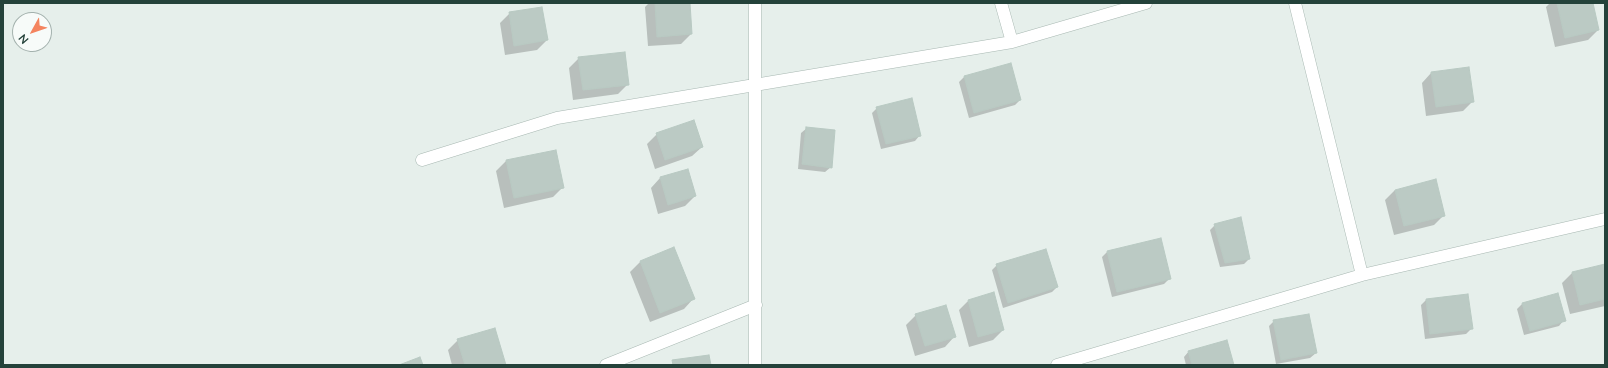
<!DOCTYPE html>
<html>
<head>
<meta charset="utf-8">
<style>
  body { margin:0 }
  #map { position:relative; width:1608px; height:368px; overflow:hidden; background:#e6efeb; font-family:Lato,sans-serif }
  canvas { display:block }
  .frame { position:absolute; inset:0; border:4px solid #24423a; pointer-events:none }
  .north { position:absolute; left:12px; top:12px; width:40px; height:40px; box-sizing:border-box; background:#f7fbf9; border:1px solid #a3b1ad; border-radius:50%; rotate:230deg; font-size:11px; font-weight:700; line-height:16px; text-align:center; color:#24423a }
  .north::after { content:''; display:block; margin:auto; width:14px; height:18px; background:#f4845f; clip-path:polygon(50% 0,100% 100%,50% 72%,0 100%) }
</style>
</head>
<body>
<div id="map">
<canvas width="1608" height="368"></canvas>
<div class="frame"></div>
<div class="north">N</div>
</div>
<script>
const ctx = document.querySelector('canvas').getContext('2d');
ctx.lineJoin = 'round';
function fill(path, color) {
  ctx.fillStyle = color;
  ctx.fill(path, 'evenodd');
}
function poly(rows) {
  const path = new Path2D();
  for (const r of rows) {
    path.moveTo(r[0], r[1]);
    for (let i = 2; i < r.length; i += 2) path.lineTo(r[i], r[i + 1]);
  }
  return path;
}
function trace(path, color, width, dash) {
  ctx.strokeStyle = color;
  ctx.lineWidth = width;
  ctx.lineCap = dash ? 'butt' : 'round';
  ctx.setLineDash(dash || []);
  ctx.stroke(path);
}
const shadow = poly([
  [649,3,689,3,691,34,681,44,648,46,645,7],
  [1550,3,1592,3,1598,30,1588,40,1555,47,1546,7],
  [510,13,547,40,537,50,505,55,500,23],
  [579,58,628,84,618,94,573,100,569,68],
  [1431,73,1473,101,1463,111,1426,116,1422,83],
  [964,77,1020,100,1015,105,969,118,959,82],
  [877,108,920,135,915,141,881,149,872,113],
  [807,128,831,167,825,172,798,169,801,133],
  [657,134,702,147,692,156,655,169,647,144],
  [506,161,563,187,553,197,504,208,496,171],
  [660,178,695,196,685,206,658,214,651,188],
  [1395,190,1444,215,1434,225,1394,235,1385,200],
  [1215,225,1249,259,1244,264,1220,267,1210,230],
  [674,249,693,299,684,309,650,322,630,272,640,262],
  [1107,252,1169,279,1164,284,1112,297,1102,257],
  [997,265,1057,287,1052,292,1003,308,992,270],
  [1605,265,1605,306,1570,314,1562,283,1572,273],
  [1557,295,1564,320,1559,326,1524,335,1517,309,1522,304],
  [969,300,1003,330,993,340,969,347,959,310],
  [1426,300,1471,329,1466,334,1425,339,1421,305],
  [916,315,954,337,945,347,915,356,906,325],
  [1274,321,1316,353,1310,358,1276,364,1269,326],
  [458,340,505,365,452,365,448,350],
  [1189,351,1233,365,1186,365,1184,357]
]);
const building = poly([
  [655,3,690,3,692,34,657,37,655,3],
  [1557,3,1593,3,1599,30,1565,38,1557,3],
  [542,7,548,40,514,46,509,12,542,7],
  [625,52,629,85,583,90,578,57,625,52],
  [1011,63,1021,100,974,113,964,76,1011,63],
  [1469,67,1474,102,1436,107,1431,72,1469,67],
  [912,98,921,136,886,144,876,107,912,98],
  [694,120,703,147,665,160,656,133,694,120],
  [806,127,835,130,832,168,802,164,806,127],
  [556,150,564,188,514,198,506,160,556,150],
  [688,169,696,196,668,205,660,177,688,169],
  [1436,179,1445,216,1404,226,1395,190,1436,179],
  [1241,217,1250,259,1225,263,1214,224,1241,217],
  [1161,238,1171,279,1117,292,1107,251,1161,238],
  [674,247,695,299,660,313,640,261,674,247],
  [1046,249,1058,287,1008,303,996,264,1046,249],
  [1605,264,1605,299,1580,305,1572,272,1605,264],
  [994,292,1004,330,978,337,968,300,994,292],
  [1558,293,1566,321,1530,331,1522,303,1558,293],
  [1468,294,1473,329,1430,334,1426,299,1468,294],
  [946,305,956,337,925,346,915,314,946,305],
  [1309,314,1317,353,1281,360,1273,320,1309,314],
  [495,328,506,365,465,365,457,339,495,328],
  [1227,340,1234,365,1192,365,1188,351,1227,340],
  [709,355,711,365,673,365,672,360,709,355],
  [420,357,423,365,399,365,420,357]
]);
const minor = poly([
  [755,3,755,365],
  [1001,3,1012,42],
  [1295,3,1362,275],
  [422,160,557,118,1012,42,1146,3],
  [606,365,756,305],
  [1057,365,1362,275,1605,219]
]);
fill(shadow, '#0003');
fill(building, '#bbcac4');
trace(building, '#b8c9c2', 1);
trace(minor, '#a8b8b2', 13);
trace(minor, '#fff', 12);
</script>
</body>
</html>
